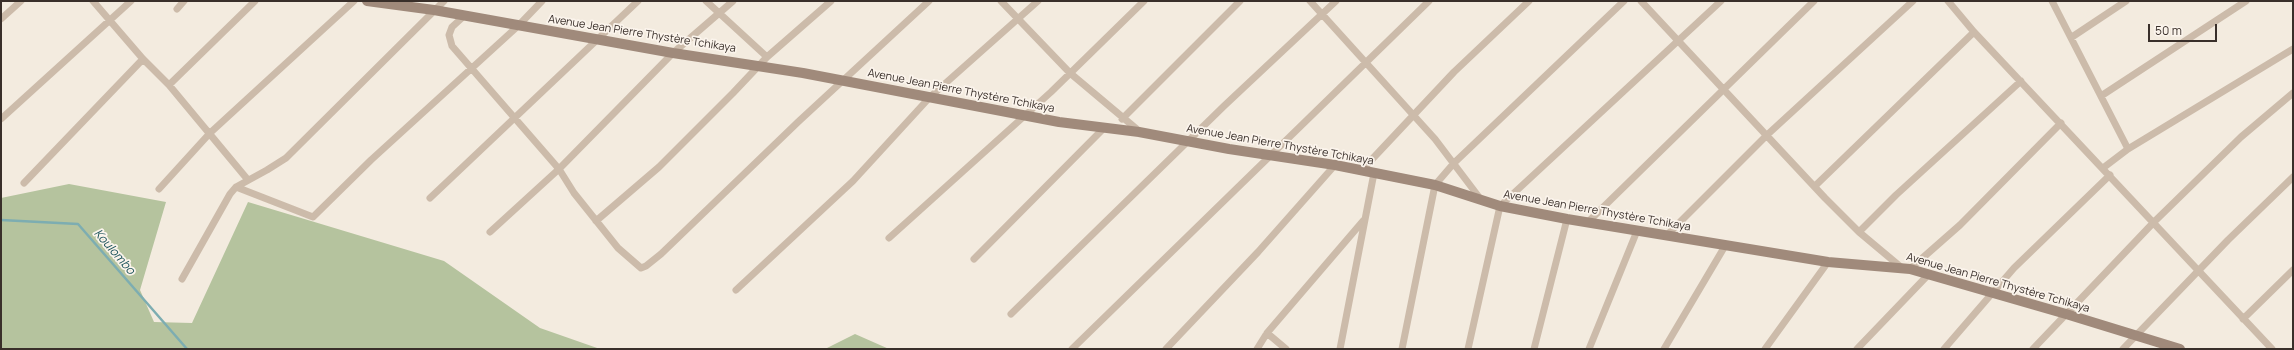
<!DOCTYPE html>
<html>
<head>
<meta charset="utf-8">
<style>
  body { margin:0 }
  #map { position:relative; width:2294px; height:350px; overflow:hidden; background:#f3ebdf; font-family:Manrope,sans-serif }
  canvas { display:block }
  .frame { position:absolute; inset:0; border:2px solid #392f2a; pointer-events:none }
  .scale { position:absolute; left:2148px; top:24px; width:69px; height:18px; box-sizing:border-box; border:2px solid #392f2a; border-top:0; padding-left:5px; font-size:12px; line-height:14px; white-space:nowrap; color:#392f2a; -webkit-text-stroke:3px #fbf4ec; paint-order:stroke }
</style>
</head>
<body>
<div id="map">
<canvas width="2294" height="350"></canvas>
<div class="frame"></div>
<div class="scale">50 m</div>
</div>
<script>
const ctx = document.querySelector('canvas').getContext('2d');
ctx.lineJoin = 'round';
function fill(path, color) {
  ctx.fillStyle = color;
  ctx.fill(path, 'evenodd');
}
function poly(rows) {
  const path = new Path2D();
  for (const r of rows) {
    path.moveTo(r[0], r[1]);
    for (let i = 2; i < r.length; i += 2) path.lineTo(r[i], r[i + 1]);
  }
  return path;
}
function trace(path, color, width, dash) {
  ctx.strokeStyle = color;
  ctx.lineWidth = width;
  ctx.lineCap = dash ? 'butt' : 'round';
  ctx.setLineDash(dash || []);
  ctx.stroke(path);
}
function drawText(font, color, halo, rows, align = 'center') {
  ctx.font = font + ' Manrope,sans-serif';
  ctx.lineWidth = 3.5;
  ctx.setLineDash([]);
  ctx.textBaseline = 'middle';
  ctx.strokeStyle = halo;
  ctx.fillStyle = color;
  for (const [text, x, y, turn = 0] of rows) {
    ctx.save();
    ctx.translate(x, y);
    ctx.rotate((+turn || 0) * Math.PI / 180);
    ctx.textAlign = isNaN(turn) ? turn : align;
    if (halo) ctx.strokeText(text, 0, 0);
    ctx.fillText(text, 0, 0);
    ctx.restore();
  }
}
const green = poly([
  [69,184,166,202,140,290,154,322,192,323,248,202,444,261,540,328,600,349,1,349,1,198],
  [855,334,889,349,825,349]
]);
const stream = poly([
  [1,220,78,224,187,349]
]);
const street = poly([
  [93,1,143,59,169,85,248,180],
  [706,1,767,57],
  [1001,1,1070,73,1139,131],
  [1310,1,1435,139,1482,201],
  [1641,1,1825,198,1859,232,1902,268],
  [1948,1,1974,32,2272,349],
  [2052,1,2128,149,2103,168],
  [177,9,184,1],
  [464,16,452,27,449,35,452,46,559,169,574,193,618,248,641,268,646,266,661,254,798,122,929,1],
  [1,19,21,1],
  [2072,37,2126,1],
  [169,85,255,1],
  [2101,96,2246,1],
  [1,119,131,1],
  [1122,119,1240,1],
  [2128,149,2293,49],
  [1361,171,1454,72,1529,1],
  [24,183,143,59],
  [1815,186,1974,32],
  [236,187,313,217,371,160,518,26,542,1],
  [159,189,210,133,354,1],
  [430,198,638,1],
  [596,221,659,167,733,93,767,57,831,1],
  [1587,223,1814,1],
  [490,232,559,169,673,53,733,1],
  [1859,232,1896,195,2021,81],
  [1667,235,1767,135,1913,1],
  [889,238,1051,92,1144,1],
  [974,259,1105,127],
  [1910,269,1960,225,2061,123],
  [182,279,230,194,236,187,267,170,286,158,444,1],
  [736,290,853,181,930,97,1038,1],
  [1011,314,1224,106,1336,1],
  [2243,319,2293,270],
  [1267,333,1286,349],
  [1072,349,1429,1],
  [1166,349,1258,252,1335,165],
  [1257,349,1267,333,1363,221],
  [1340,349,1374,173],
  [1402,349,1435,185,1454,163,1624,1],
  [1468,349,1500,206,1721,1],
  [1534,349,1567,219],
  [1589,349,1637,231],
  [1664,349,1725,246],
  [1765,349,1828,262],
  [1857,349,1928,275],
  [1944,349,2014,268,2110,175],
  [2033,349,2154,222,2241,137,2293,93],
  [2123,349,2228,240,2293,177]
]);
const secondary = poly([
  [367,1,434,10,673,53,803,73,1059,122,1139,132,1229,149,1335,165,1435,185,1500,206,1567,219,1828,262,1910,269,2066,314,2180,349]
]);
const streetNames = [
  ["Avenue Jean Pierre Thystère Tchikaya",642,34,9],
  ["Avenue Jean Pierre Thystère Tchikaya",961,91,11],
  ["Avenue Jean Pierre Thystère Tchikaya",1280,145,10],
  ["Avenue Jean Pierre Thystère Tchikaya",1597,211,10],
  ["Avenue Jean Pierre Thystère Tchikaya",1998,283,16]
];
const waterNames = [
  ["Koulombo",114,252,49]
];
fill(green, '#b5c39e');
trace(stream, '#7dadb1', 2.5);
trace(street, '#cba', 7);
trace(secondary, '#a08a7b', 10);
drawText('11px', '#392f2a', '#fbf4ec', streetNames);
drawText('italic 12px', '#1e555c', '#fbf4ec', waterNames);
</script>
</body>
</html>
